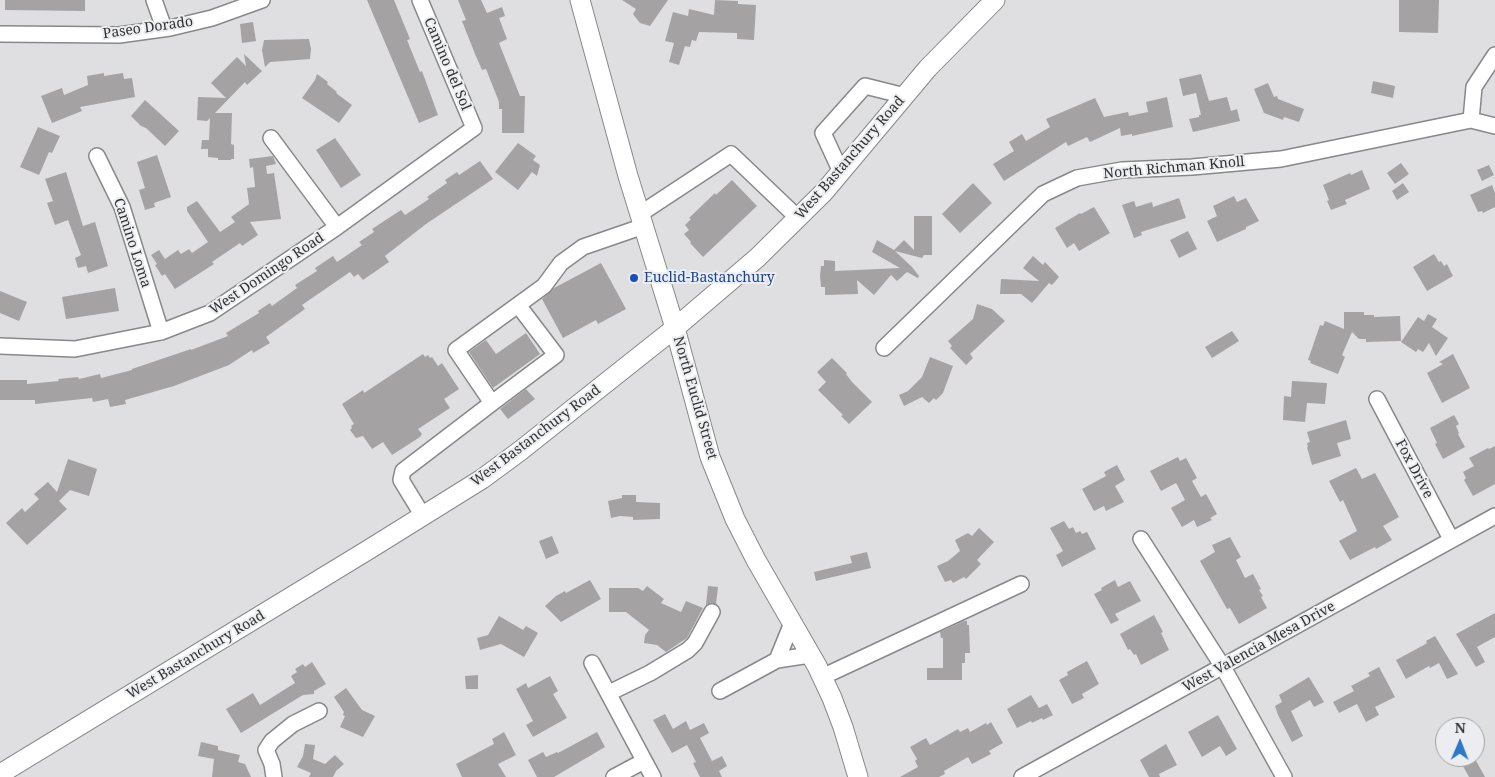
<!DOCTYPE html>
<html>
<head>
<meta charset="utf-8">
<style>
  body { margin:0 }
  #map { position:relative; width:1495px; height:777px; overflow:hidden; background:#dfdfe2; font-family:"Noto Serif",serif }
  canvas { display:block }
  .north { position:absolute; left:1435px; top:717px; width:50px; height:50px; box-sizing:border-box; background:#ecedf0; border:1px solid #a2a2a5; border-radius:50%; rotate:1deg; font-size:14px; font-weight:700; line-height:20px; text-align:center; color:#323234 }
  .north::after { content:''; display:block; margin:auto; width:18px; height:22px; background:#2c79c9; clip-path:polygon(50% 0,100% 100%,50% 72%,0 100%) }
</style>
</head>
<body>
<div id="map">
<canvas width="1495" height="777"></canvas>
<div class="north">N</div>
</div>
<script>
const ctx = document.querySelector('canvas').getContext('2d');
ctx.lineJoin = 'round';
function fill(path, color) {
  ctx.fillStyle = color;
  ctx.fill(path, 'evenodd');
}
function poly(rows) {
  const path = new Path2D();
  for (const r of rows) {
    path.moveTo(r[0], r[1]);
    for (let i = 2; i < r.length; i += 2) path.lineTo(r[i], r[i + 1]);
  }
  return path;
}
function trace(path, color, width, dash) {
  ctx.strokeStyle = color;
  ctx.lineWidth = width;
  ctx.lineCap = dash ? 'butt' : 'round';
  ctx.setLineDash(dash || []);
  ctx.stroke(path);
}
function drawText(font, color, halo, rows, align = 'center') {
  ctx.font = font + ' "Noto Serif",serif';
  ctx.lineWidth = 4;
  ctx.setLineDash([]);
  ctx.textBaseline = 'middle';
  ctx.strokeStyle = halo;
  ctx.fillStyle = color;
  for (const [text, x, y, turn = 0] of rows) {
    ctx.save();
    ctx.translate(x, y);
    ctx.rotate((+turn || 0) * Math.PI / 180);
    ctx.textAlign = isNaN(turn) ? turn : align;
    if (halo) ctx.strokeText(text, 0, 0);
    ctx.fillText(text, 0, 0);
    ctx.restore();
  }
}
const building = poly([
  [5,0,85,0,85,11,5,10],
  [367,0,394,0,410,39,407,40,420,72,422,71,438,115,419,123],
  [458,0,481,0,487,13,502,7,505,16,499,18,507,39,499,43,520,96,525,96,524,133,502,133,502,109,499,109,499,102,486,69,482,70,475,54,462,21,466,20],
  [622,0,668,0,650,26,640,23,633,14,636,9],
  [715,0,738,1,738,4,756,5,754,40,737,39,737,33,699,32,696,41,692,40,690,47,685,46,679,65,669,62,674,43,665,41,673,12,688,16,689,9,714,15],
  [1399,0,1439,0,1438,33,1399,32],
  [253,22,256,41,242,43,240,24],
  [309,39,311,49,310,59,270,62,265,67,262,50,264,40],
  [244,54,262,71,247,85,245,82,215,113,232,113,231,144,234,145,234,159,231,159,231,160,218,160,218,158,208,157,208,149,201,149,202,140,209,140,210,118,207,121,197,120,198,97,226,98,211,83,237,57,246,66],
  [104,73,104,76,123,73,124,79,132,78,135,97,80,107,82,111,52,123,41,96,62,88,64,95,88,85,87,76],
  [317,74,328,82,327,84,337,92,336,93,352,105,339,123,302,98,315,80],
  [1201,74,1209,101,1227,97,1231,111,1237,109,1240,121,1193,132,1189,119,1199,117,1199,115,1201,115,1196,93,1183,96,1179,79],
  [1373,81,1395,86,1393,98,1371,93],
  [1268,83,1274,97,1277,96,1278,99,1304,109,1299,122,1284,117,1283,120,1264,113,1254,89],
  [1167,97,1173,127,1132,136,1132,134,1121,136,1120,128,1090,142,1087,137,1068,146,1066,142,1004,181,993,164,1014,151,1009,142,1022,134,1026,141,1050,127,1046,119,1095,98,1104,117,1128,112,1129,116,1148,112,1146,102],
  [145,100,179,131,165,146,146,128,141,126,131,116],
  [38,127,60,136,52,153,49,152,39,175,20,167],
  [335,138,361,175,341,188,316,150],
  [518,143,536,156,533,160,540,165,537,176,532,172,518,190,495,172],
  [157,155,171,197,154,203,155,207,145,210,139,190,145,188,137,162],
  [273,156,276,164,266,166,267,174,274,173,281,219,250,222,258,235,242,246,240,243,212,262,214,264,175,289,165,274,162,276,155,265,157,264,151,255,159,250,165,259,178,250,181,254,189,249,192,253,208,242,187,211,187,207,197,201,220,232,235,222,231,217,249,204,247,188,255,187,253,167,250,168,249,159],
  [480,161,493,179,426,224,385,256,389,262,363,280,358,274,354,277,350,272,302,305,305,309,266,337,270,343,253,353,252,350,229,365,174,386,125,400,126,404,110,407,108,399,93,402,92,398,35,404,35,400,0,400,0,380,27,380,27,384,59,381,58,379,78,377,79,379,100,374,101,378,132,370,132,369,191,349,191,350,228,336,226,333,259,313,258,311,270,303,272,306,297,288,295,285,317,271,315,268,333,256,337,262,362,245,359,242,374,232,372,229,401,210,405,215,429,199,427,197,447,183,445,180,457,172,459,175],
  [1401,163,1409,174,1395,184,1387,173],
  [1489,165,1494,175,1482,181,1477,170],
  [1362,170,1370,189,1345,200,1347,204,1331,210,1327,201,1329,200,1323,185,1350,173,1351,175],
  [66,172,83,226,95,222,108,266,88,273,86,266,78,268,75,258,81,255,68,220,55,225,47,203,53,201,45,179],
  [732,180,757,206,703,257,690,243,691,242,684,234,689,230,685,225,691,219,689,218,715,193,716,195],
  [973,183,992,203,960,233,942,214],
  [1403,183,1409,192,1397,200,1392,191],
  [1492,185,1495,193,1495,207,1483,213,1482,211,1478,212,1470,195],
  [1234,196,1237,202,1246,198,1259,221,1246,227,1246,229,1217,242,1207,221,1217,216,1213,206],
  [1179,198,1186,218,1141,232,1142,235,1134,238,1122,205,1134,201,1136,207,1152,202,1153,207],
  [1094,207,1110,233,1079,251,1074,243,1067,248,1055,228,1080,213,1081,214],
  [914,216,932,216,932,255,924,255,922,258,895,251,912,267,919,276,918,278,907,272,897,281,891,275,874,295,857,280,858,294,825,295,825,287,821,287,820,276,821,266,824,266,824,260,835,261,835,271,900,268,872,252,877,240,894,250,904,240,914,250],
  [1188,231,1197,249,1179,258,1170,240],
  [1434,254,1439,262,1441,261,1444,266,1447,264,1453,276,1427,291,1413,267],
  [1033,256,1043,265,1045,262,1059,277,1052,285,1049,283,1032,303,1021,294,1000,294,1001,279,1039,281,1023,268],
  [601,263,626,309,598,324,596,320,563,338,542,299,554,288],
  [115,288,119,311,66,319,62,297],
  [0,291,27,302,19,321,0,313],
  [977,304,992,309,1005,321,970,354,973,358,966,365,950,348,952,346,948,341,973,319],
  [1344,312,1364,312,1364,315,1374,315,1374,317,1400,316,1401,341,1366,342,1366,339,1359,339,1352,332,1342,355,1345,357,1338,374,1310,363,1311,361,1308,360,1320,325,1323,326,1325,321,1344,329],
  [1428,314,1437,319,1432,327,1448,338,1436,356,1429,343,1423,352,1418,349,1416,352,1401,342,1418,317,1424,321],
  [1232,331,1239,341,1212,358,1205,347],
  [526,333,540,354,493,388,469,352,486,340,496,354],
  [423,354,425,357,428,355,430,358,432,357,438,366,442,363,459,389,444,399,450,408,418,429,422,434,420,437,392,455,383,442,372,449,363,436,356,438,350,430,352,428,351,426,354,424,342,404,363,390,364,393],
  [1453,354,1470,388,1442,403,1427,373,1443,364,1439,362],
  [930,357,953,366,943,393,936,400,934,398,929,403,922,397,904,406,899,395,908,391,922,377],
  [832,358,847,373,846,374,852,382,872,402,849,424,841,416,843,415,818,390,826,382,817,372],
  [1292,381,1327,383,1325,404,1307,403,1305,422,1283,420,1284,396,1291,397],
  [526,389,535,399,508,419,500,409],
  [1454,415,1459,424,1456,426,1459,433,1458,434,1465,447,1443,459,1435,444,1437,443,1430,428],
  [1346,420,1351,439,1337,443,1341,456,1312,465,1307,447,1308,447,1307,443,1310,442,1307,432],
  [1495,446,1495,484,1473,496,1464,480,1466,478,1463,472,1474,466,1469,458,1488,448,1489,449],
  [1178,457,1180,461,1186,458,1197,478,1192,481,1201,497,1206,494,1217,514,1210,518,1212,520,1197,527,1194,520,1182,527,1171,508,1185,500,1176,483,1161,491,1150,471],
  [68,459,97,469,89,496,70,490,59,501,67,509,27,545,6,523,22,508,25,512,39,499,34,494,48,482,57,492],
  [1117,465,1125,480,1115,486,1124,502,1106,511,1104,506,1094,511,1082,489,1106,476,1104,472],
  [1356,468,1362,479,1375,473,1399,517,1383,526,1392,540,1376,549,1375,547,1350,560,1339,541,1357,531,1343,500,1340,502,1329,481],
  [622,495,636,495,636,502,660,503,660,519,633,520,633,517,620,516,611,518,608,501,622,498],
  [1064,521,1069,529,1073,527,1076,533,1080,531,1082,534,1087,532,1096,549,1062,567,1056,555,1063,551,1050,528],
  [979,528,994,542,977,560,981,564,966,579,964,577,953,583,951,580,945,582,937,566,948,561,960,551,955,540,968,533,972,536],
  [552,536,559,553,546,559,539,541],
  [1230,537,1241,557,1236,560,1245,578,1253,574,1261,589,1259,590,1263,596,1261,597,1267,608,1239,624,1230,608,1227,609,1200,561,1215,552,1212,545],
  [867,552,871,568,816,581,814,572,852,563,850,556],
  [590,580,601,599,561,622,545,606,556,596,565,591,566,593],
  [1115,580,1118,587,1130,581,1141,601,1115,614,1119,620,1111,624,1094,594,1102,590,1101,588],
  [647,586,664,599,661,603,681,612,686,601,703,608,687,638,666,652,657,645,644,643,645,635,649,630,626,612,609,612,609,588,638,588,643,591],
  [708,586,718,587,716,604,711,603,706,605],
  [1495,613,1495,637,1477,647,1485,662,1476,667,1456,634],
  [1154,615,1163,632,1161,633,1169,650,1141,665,1136,654,1134,655,1130,649,1128,650,1120,634],
  [499,616,523,630,526,626,538,633,524,657,501,644,480,650,477,638,488,635],
  [964,621,967,621,967,625,969,625,970,653,965,653,965,663,962,663,962,680,927,680,927,668,943,668,943,638,941,638,940,632],
  [1435,636,1458,674,1447,679,1439,663,1430,668,1429,666,1406,679,1396,660,1422,646,1427,643,1426,641],
  [1087,661,1099,684,1082,694,1084,698,1072,704,1059,680,1068,675,1067,672],
  [312,662,326,684,314,691,314,694,303,695,241,733,226,709,253,693,260,705,295,683,291,676,297,672,295,669,303,664,305,667],
  [1379,667,1395,697,1375,707,1379,715,1366,722,1357,704,1339,713,1333,702,1354,691,1351,686,1370,676,1368,673],
  [478,675,478,689,466,689,465,676],
  [550,676,558,691,553,694,567,718,533,737,526,725,533,721,516,689,526,683,528,688],
  [1309,677,1324,702,1314,707,1310,700,1291,711,1303,736,1292,742,1278,715,1275,706,1282,702,1279,695],
  [346,688,362,710,375,716,363,737,340,727,345,716,343,715,344,712,334,697],
  [1031,695,1039,708,1047,704,1053,715,1043,720,1042,718,1032,723,1031,721,1017,728,1007,709],
  [665,714,673,729,686,721,690,730,704,723,709,733,700,738,712,761,722,756,727,766,719,771,722,777,700,777,693,763,696,762,687,745,672,753,653,720],
  [1218,715,1237,749,1226,756,1220,746,1202,757,1188,732],
  [991,722,1003,743,989,751,991,754,972,764,968,757,944,771,945,774,939,777,900,777,918,767,915,761,917,759,910,747,926,738,930,745,958,729,960,732,968,728,970,732,986,723,987,725],
  [504,732,516,755,498,764,506,777,462,777,456,764,494,744,492,739],
  [597,732,605,747,554,777,537,777,528,760,543,752,546,757,557,752,558,753],
  [201,742,218,746,218,750,240,755,238,762,245,764,251,777,212,777,214,759,198,756],
  [305,744,315,745,313,759,325,764,335,755,344,764,336,771,333,777,309,777,311,773,297,767,303,756],
  [1166,744,1177,765,1159,774,1160,777,1149,777,1140,760],
  [1458,757,1474,757,1485,777,1469,777]
]);
const minor = poly([
  [154,0,164,28],
  [0,34,119,35,170,28,212,18,262,0],
  [1471,120,1474,87,1495,55],
  [271,138,337,227],
  [97,156,122,207,161,332],
  [841,172,823,133,865,86,905,96],
  [640,214,731,154,798,218],
  [0,346,75,349,161,332,210,313,337,227,474,128,420,0],
  [884,348,1043,194,1077,178,1122,170,1192,167,1281,159,1471,120,1495,126],
  [1377,399,1451,539],
  [492,403,556,355,518,305],
  [423,516,401,480,403,471,492,403,456,350,544,286,561,263,583,247,644,226],
  [1141,539,1223,667,1284,777],
  [777,660,792,623],
  [592,663,653,777],
  [822,677,1021,584],
  [720,691,777,660,810,655],
  [609,693,650,673,688,650,695,643,712,612],
  [274,777,272,764,266,750,272,741,293,724,319,711],
  [614,777,644,761],
  [1022,777,1495,516]
]);
const major = poly([
  [580,0,628,176,675,328,710,457,735,519,756,560,817,666,832,698,843,727,858,777],
  [0,774,368,550,482,479,520,451,675,328,757,258,824,192,928,68,995,0]
]);
const markers = [
  [634,278,5,"#1a4fb4"]
];
const streetNames = [
  ["Paseo Dorado",148,28,-8],
  ["Camino del Sol",447,64,67],
  ["West Bastanchury Road",850,158,-49],
  ["North Richman Knoll",1174,168,-5],
  ["Camino Loma",132,243,72],
  ["West Domingo Road",267,274,-34],
  ["North Euclid Street",695,398,74],
  ["West Bastanchury Road",536,436,-37],
  ["Fox Drive",1414,469,62],
  ["West Valencia Mesa Drive",1259,647,-29],
  ["West Bastanchury Road",196,655,-31]
];
const transitNames = [
  ["Euclid-Bastanchury",644,278]
];
fill(building, '#a5a2a4');
trace(minor, '#87888a', 18);
trace(major, '#87888a', 21);
trace(minor, '#fff', 15);
trace(major, '#fff', 19);
for (const [x, y, r, color] of markers) {
  const dot = new Path2D();
  dot.arc(x, y, r, 0, 2 * Math.PI);
  ctx.fillStyle = color;
  ctx.fill(dot);
  trace(dot, '#ecedf0', 2);
}
drawText('14px', '#323234', '#ecedf0', streetNames);
drawText('14px', '#164399', '#ecedf0', transitNames, 'left');
</script>
</body>
</html>
